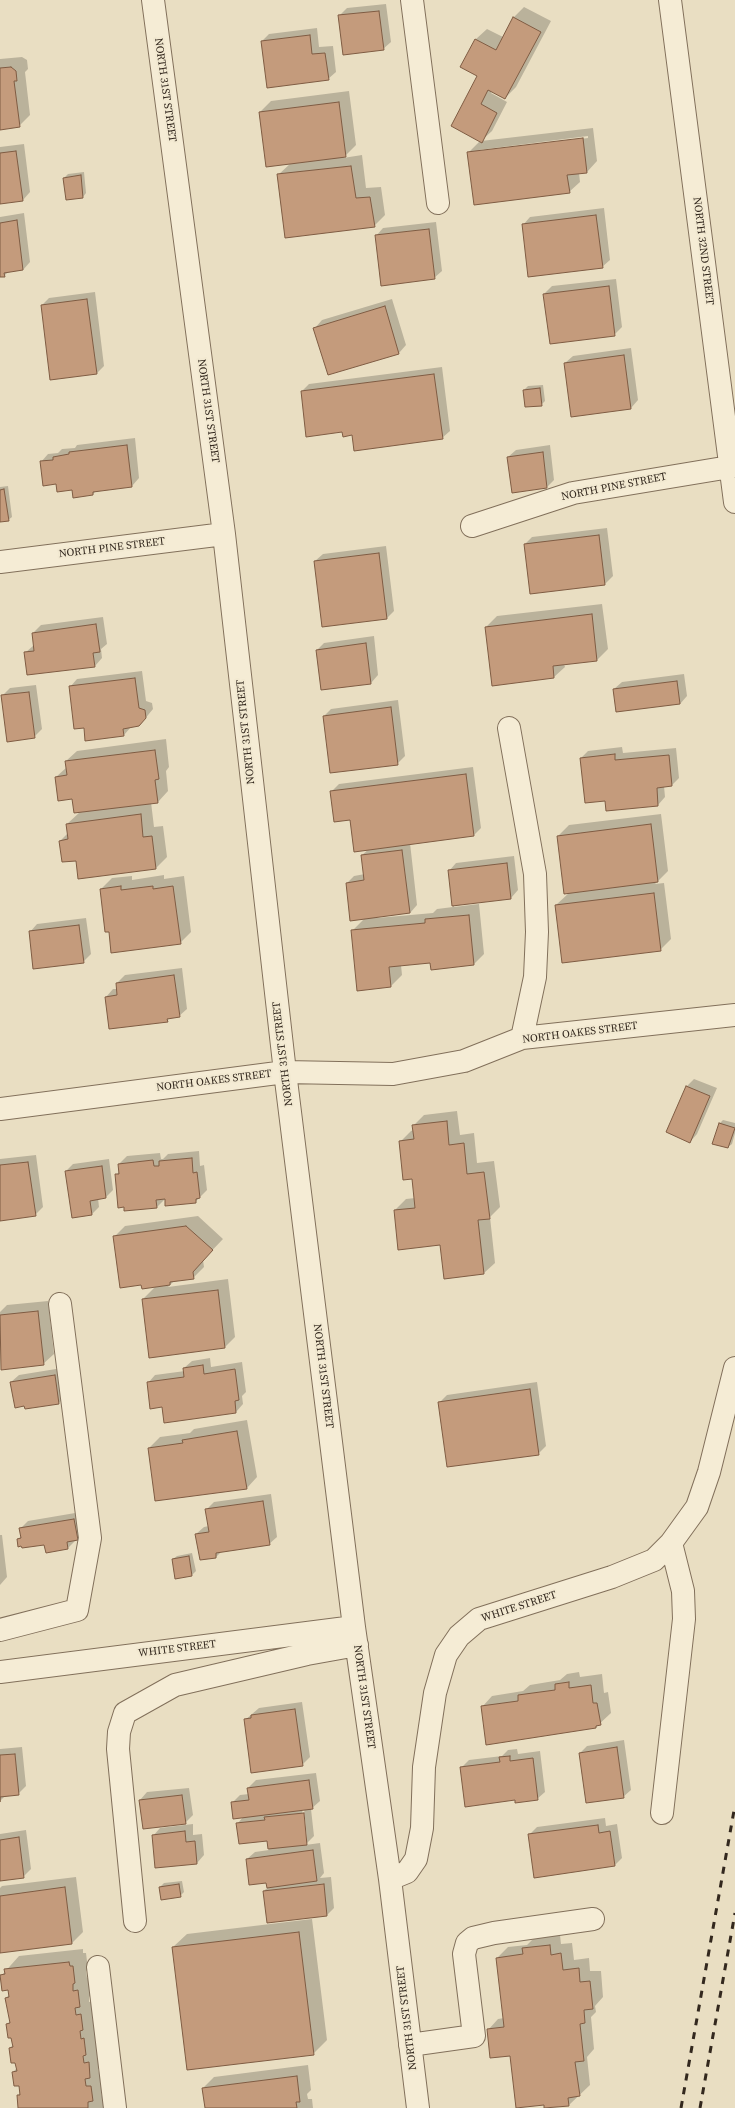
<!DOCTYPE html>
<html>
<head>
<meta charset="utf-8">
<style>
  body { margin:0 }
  canvas { display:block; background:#e9dec2 }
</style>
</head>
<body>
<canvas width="735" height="2108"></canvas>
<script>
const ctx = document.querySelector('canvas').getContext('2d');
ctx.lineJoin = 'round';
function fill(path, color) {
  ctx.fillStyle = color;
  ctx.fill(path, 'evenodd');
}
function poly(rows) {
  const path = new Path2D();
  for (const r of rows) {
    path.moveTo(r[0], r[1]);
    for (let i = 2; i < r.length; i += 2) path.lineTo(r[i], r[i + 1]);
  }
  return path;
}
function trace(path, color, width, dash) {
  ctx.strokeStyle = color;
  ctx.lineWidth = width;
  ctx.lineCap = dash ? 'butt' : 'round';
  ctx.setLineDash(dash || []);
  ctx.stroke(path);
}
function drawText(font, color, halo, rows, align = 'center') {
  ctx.font = font + ' "Source Serif 4",serif';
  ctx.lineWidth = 4;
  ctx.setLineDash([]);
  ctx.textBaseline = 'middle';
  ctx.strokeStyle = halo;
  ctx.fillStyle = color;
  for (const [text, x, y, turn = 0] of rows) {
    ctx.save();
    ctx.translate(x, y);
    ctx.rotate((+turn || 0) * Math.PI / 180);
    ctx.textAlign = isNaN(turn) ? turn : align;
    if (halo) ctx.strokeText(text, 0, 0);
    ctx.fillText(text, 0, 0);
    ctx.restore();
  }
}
const shadow = poly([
  [386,4,391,42,383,49,339,16,347,8],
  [524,7,551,21,516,87,505,98,492,91,491,93,507,102,492,131,481,141,593,128,597,161,587,172,579,173,580,182,569,192,468,153,480,141,479,75,462,66,476,39,487,29,503,37,513,18],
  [588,136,588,138,479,152,479,150],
  [317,28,319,47,333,46,336,72,328,79,262,41,269,34],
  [22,57,27,60,28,69,25,72,30,115,19,126,0,129,0,59],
  [349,91,356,145,343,158,362,155,366,188,381,187,385,215,374,226,278,175,291,163,260,112,271,101],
  [24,144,30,192,23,200,0,203,0,147],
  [84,172,86,193,83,197,64,178,68,174],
  [604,208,610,260,602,267,523,225,530,217],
  [24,213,30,262,23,270,8,272,4,276,0,276,0,217],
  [436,222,442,271,434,278,376,236,383,228],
  [616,279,622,327,614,335,544,294,552,286],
  [95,292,104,366,97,373,42,305,49,298],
  [392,299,406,345,399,353,329,374,315,328,322,320],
  [631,348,638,400,631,408,565,363,573,356],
  [442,367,450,431,442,438,353,434,343,431,302,391,309,384],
  [543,385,545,401,541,405,524,390,528,386],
  [135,438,139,478,132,486,97,490,93,494,73,489,57,483,41,462,48,454,58,453,62,449,75,448,77,445],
  [550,445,554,480,547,487,508,457,516,450],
  [8,486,12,517,8,520,0,521,0,487],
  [607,528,613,576,605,584,531,593,525,544,532,537],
  [386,546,394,611,387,618,315,561,323,554],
  [602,604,608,649,597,660,564,664,565,667,554,677,486,627,497,616],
  [103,617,107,644,101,649,102,658,95,666,25,653,34,645,33,633,41,625],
  [374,636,378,675,371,683,321,689,317,650,324,643],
  [142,671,146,701,152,703,153,709,139,726,131,727,124,735,85,727,70,687,77,679],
  [684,674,687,696,680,704,614,689,622,682],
  [36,685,42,729,34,737,2,696,10,688],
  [398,700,405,756,397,764,324,716,331,709],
  [166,739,169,767,166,771,168,791,158,802,151,802,154,827,163,826,167,857,156,868,77,860,60,841,69,832,67,824,80,812,73,798,56,777,67,767,66,761,77,751],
  [622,747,623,753,676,748,679,778,672,785,664,786,665,797,658,805,606,800,581,758,588,751],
  [473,767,481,828,474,835,410,843,417,905,410,913,377,917,377,918,433,913,437,909,453,907,449,871,456,863,514,856,518,890,511,898,454,905,454,907,479,904,484,954,473,965,431,962,401,965,402,975,391,986,352,931,365,918,347,883,354,876,365,874,362,855,369,849,331,792,339,784],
  [661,814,668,871,655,884,664,883,671,939,660,950,556,905,570,892,558,836,569,825],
  [164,875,164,879,184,876,191,932,180,943,110,930,101,889,112,878,132,876,132,880],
  [86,918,91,954,83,962,30,932,37,924],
  [182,968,187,1009,179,1016,170,1017,167,1021,109,1028,106,997,113,989,118,989,117,983,125,975],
  [694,1079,717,1088,697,1134,690,1142,667,1132,687,1086],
  [457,1111,460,1135,474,1133,477,1163,494,1161,500,1207,490,1217,495,1263,484,1273,395,1210,406,1199,415,1198,413,1178,400,1142,411,1131,414,1130,413,1126,424,1115],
  [723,1120,735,1123,735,1133,732,1144,728,1147,720,1123],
  [199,1151,200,1166,204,1165,207,1190,195,1202,166,1198,157,1207,116,1175,120,1171,119,1164,127,1156,160,1153,161,1159,163,1159,168,1154],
  [36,1155,43,1207,35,1215,0,1220,0,1159],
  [109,1159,113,1190,106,1197,98,1198,99,1207,92,1214,73,1217,66,1171,73,1164],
  [198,1216,223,1239,203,1260,204,1267,193,1278,174,1281,168,1287,228,1279,235,1337,225,1347,143,1299,156,1286,114,1237,125,1226],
  [48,1301,54,1354,43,1364,2,1369,0,1312,7,1305],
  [210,1358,211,1367,242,1362,246,1392,242,1396,243,1404,236,1412,163,1406,148,1383,155,1375,185,1371,184,1368,192,1361],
  [62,1368,66,1395,59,1403,11,1382,19,1375],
  [537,1382,546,1446,538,1454,439,1403,447,1395],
  [247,1420,257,1477,247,1488,149,1448,160,1437,190,1433,194,1429],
  [271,1494,277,1537,269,1544,221,1552,216,1557,196,1534,204,1527,209,1526,206,1510,214,1502],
  [81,1512,85,1531,68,1548,18,1539,22,1536,20,1529,28,1521],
  [0,1535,2,1535,7,1577,0,1585],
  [192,1553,196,1571,192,1575,176,1578,173,1559,177,1556],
  [579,1672,580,1677,602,1674,604,1693,608,1692,611,1713,596,1727,482,1707,492,1696,523,1691,530,1685,560,1680,567,1674],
  [302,1702,310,1757,302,1765,245,1720,259,1708],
  [624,1740,631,1790,623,1797,580,1753,587,1746],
  [22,1747,26,1786,18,1794,6,1795,0,1801,0,1749],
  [517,1749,518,1754,540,1751,545,1792,537,1799,516,1798,461,1768,469,1760,502,1756,508,1750],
  [316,1773,320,1801,311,1809,314,1836,305,1845,320,1843,324,1873,320,1878,331,1877,334,1908,327,1915,268,1922,264,1891,268,1887,267,1882,247,1859,255,1852,269,1850,268,1840,238,1823,243,1817,232,1803,240,1795,249,1794,248,1788,256,1780],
  [302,1808,304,1808,307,1839,305,1839],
  [189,1788,193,1815,185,1823,140,1800,147,1792],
  [605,1818,606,1826,617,1824,622,1858,614,1866,529,1835,537,1827],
  [193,1824,193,1835,202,1834,204,1855,197,1863,153,1836,160,1828],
  [26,1830,31,1869,23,1877,0,1880,0,1834],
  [76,1877,83,1932,72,1943,0,1952,0,1888,2,1886],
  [182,1881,184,1892,180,1896,160,1887,164,1883],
  [312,1919,327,2040,313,2054,173,1947,187,1934],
  [560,1935,561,1944,572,1943,574,1960,589,1958,590,1971,601,1971,603,1997,595,2006,596,2012,591,2017,594,2049,587,2057,590,2085,569,2105,545,2104,511,2054,488,2030,498,2019,504,2018,497,1958,508,1947,527,1945,534,1938],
  [83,1949,83,1953,86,1953,88,1969,86,1971,87,1978,91,1977,93,1993,89,1997,89,2002,94,2001,104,2064,98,2069,99,2073,104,2073,106,2087,101,2091,102,2097,106,2096,107,2108,19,2108,18,2095,21,2092,20,2085,13,2072,17,2068,10,2048,13,2045,7,2024,11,2021,6,1998,9,1995,8,1989,2,1975,19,1956],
  [308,2065,311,2090,307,2094,308,2099,312,2099,313,2108,206,2108,203,2088,214,2077]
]);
const building = poly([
  [379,11,384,50,343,55,338,15,379,11],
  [513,17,541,32,505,99,488,90,481,104,497,113,482,143,451,126,477,76,460,67,475,39,496,50,513,17],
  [310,35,312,54,325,53,329,80,267,88,261,41,310,35],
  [11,67,16,71,17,81,14,81,20,127,0,130,0,68,11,67],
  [339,102,346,157,266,167,259,112,339,102],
  [583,138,587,173,567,175,570,193,474,205,467,152,583,138],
  [16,151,23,201,0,204,0,153,16,151],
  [351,166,356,198,370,197,375,227,285,238,277,174,351,166],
  [81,175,83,198,66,200,63,178,81,175],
  [596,215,603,268,528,277,522,224,596,215],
  [17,220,23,270,4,273,5,277,0,277,0,223,17,220],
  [429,229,435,279,381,286,375,235,429,229],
  [609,286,615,336,550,344,543,294,609,286],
  [87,299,97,374,50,380,41,305,87,299],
  [385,306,399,354,328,375,313,328,385,306],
  [624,355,631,409,571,417,564,363,624,355],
  [434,374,443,439,354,451,352,435,343,437,342,432,306,437,301,391,434,374],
  [540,388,542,406,525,407,523,390,540,388],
  [127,445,132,487,93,492,93,495,73,498,72,490,57,492,56,484,43,486,40,461,53,460,53,457,69,454,69,452,127,445],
  [543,452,547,488,512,493,507,457,543,452],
  [4,489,9,521,0,522,0,490,4,489],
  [599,535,605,585,530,594,524,544,599,535],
  [379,553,387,619,322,627,314,561,379,553],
  [592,614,597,661,553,666,554,678,492,686,485,627,592,614],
  [96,624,100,652,93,653,95,667,27,675,24,652,34,651,32,633,96,624],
  [366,643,371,684,321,690,316,650,366,643],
  [135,678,139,708,145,710,146,718,139,726,123,729,124,736,85,741,84,728,74,729,69,686,135,678],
  [677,681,680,704,616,712,613,689,677,681],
  [29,692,35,738,7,742,1,695,29,692],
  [391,707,398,765,330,773,323,716,391,707],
  [155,750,159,779,155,780,158,803,74,813,72,799,58,801,55,777,67,775,65,761,155,750],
  [615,754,615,760,669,755,672,786,657,788,658,806,606,811,605,801,585,803,580,758,615,754],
  [466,774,474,836,354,852,350,820,334,822,330,791,466,774],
  [141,814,143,837,152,836,156,869,78,879,76,861,62,862,59,841,68,839,66,824,141,814],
  [651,824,658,882,564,894,557,836,651,824],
  [402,850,410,913,350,921,346,883,364,880,361,855,402,850],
  [507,863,511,899,452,906,448,870,507,863],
  [121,886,121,890,153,886,153,889,173,886,181,944,111,953,109,932,105,932,100,889,121,886],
  [654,893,661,951,562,963,555,905,654,893],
  [469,915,474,965,431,970,430,963,389,967,391,987,357,991,351,930,425,923,425,919,469,915],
  [79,925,84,963,33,969,29,931,79,925],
  [174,975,180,1017,167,1019,168,1022,109,1029,105,997,117,995,116,983,174,975],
  [686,1086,710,1096,690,1143,666,1132,686,1086],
  [447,1121,449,1145,464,1143,467,1174,484,1172,490,1219,478,1220,484,1274,444,1279,440,1245,398,1250,394,1210,415,1208,412,1179,403,1180,399,1141,414,1139,412,1125,447,1121],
  [719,1123,735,1128,728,1148,712,1144,719,1123],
  [192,1158,193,1173,197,1172,200,1198,196,1199,196,1203,165,1206,165,1199,156,1200,157,1208,124,1211,124,1207,118,1208,115,1174,119,1174,118,1164,153,1160,154,1166,159,1166,159,1161,192,1158],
  [28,1162,36,1216,0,1221,0,1165,28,1162],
  [102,1166,106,1198,90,1201,92,1215,72,1218,65,1171,102,1166],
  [186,1226,213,1250,193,1272,194,1279,170,1282,170,1285,142,1289,141,1285,120,1288,113,1236,186,1226],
  [218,1290,225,1348,149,1358,142,1299,218,1290],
  [38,1311,44,1365,1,1370,0,1315,38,1311],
  [203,1365,204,1374,235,1369,239,1400,235,1401,236,1413,164,1423,162,1407,150,1409,147,1382,184,1377,183,1368,203,1365],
  [55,1375,59,1404,25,1409,24,1406,15,1408,10,1382,55,1375],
  [530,1389,539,1455,447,1467,438,1402,530,1389],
  [237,1431,247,1489,155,1501,148,1448,183,1443,182,1440,237,1431],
  [263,1501,270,1545,216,1553,216,1558,200,1560,195,1534,209,1532,205,1509,263,1501],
  [74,1519,78,1540,67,1542,68,1549,46,1553,44,1545,22,1548,21,1546,18,1547,17,1539,21,1538,19,1528,74,1519],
  [189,1556,192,1576,175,1579,172,1559,189,1556],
  [569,1682,569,1688,591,1685,593,1703,597,1703,601,1725,596,1726,596,1728,486,1745,481,1706,518,1701,518,1695,555,1690,555,1684,569,1682],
  [295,1709,303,1766,251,1773,244,1719,251,1718,251,1715,295,1709],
  [617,1747,624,1798,586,1803,579,1753,617,1747],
  [15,1754,19,1795,0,1797,0,1802,0,1755,15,1754],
  [510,1756,510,1761,533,1758,538,1800,515,1803,515,1800,465,1807,460,1767,500,1762,499,1757,510,1756],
  [309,1780,313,1809,233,1819,231,1802,249,1800,247,1788,309,1780],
  [182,1795,186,1824,143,1829,139,1800,182,1795],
  [304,1813,307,1845,268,1849,267,1841,239,1844,236,1823,265,1820,264,1817,304,1813],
  [598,1825,599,1833,610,1831,615,1866,534,1878,528,1834,598,1825],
  [185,1831,186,1842,195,1841,197,1864,155,1868,152,1835,185,1831],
  [19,1837,24,1878,0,1881,0,1840,19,1837],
  [313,1850,317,1881,267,1888,266,1883,249,1885,246,1859,313,1850],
  [179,1884,181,1897,161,1900,159,1887,179,1884],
  [324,1884,327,1916,267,1923,263,1891,324,1884],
  [65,1887,72,1944,0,1953,0,1896,65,1887],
  [299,1932,314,2055,187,2070,172,1947,299,1932],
  [550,1945,551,1955,561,1953,563,1970,579,1968,580,1982,590,1981,593,2009,584,2010,585,2023,580,2024,584,2061,575,2062,580,2096,568,2098,569,2106,544,2108,544,2105,516,2108,510,2056,490,2058,487,2029,504,2027,496,1958,523,1954,522,1948,550,1945],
  [69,1962,70,1966,73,1966,75,1983,73,1984,73,1991,78,1990,80,2007,75,2008,76,2015,81,2014,83,2030,80,2031,81,2039,84,2038,86,2055,83,2056,84,2063,89,2062,90,2078,85,2079,86,2086,91,2086,93,2101,88,2102,88,2108,18,2108,17,2095,20,2095,19,2086,14,2086,12,2072,17,2071,15,2063,11,2063,9,2048,13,2047,11,2038,8,2038,6,2024,10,2023,5,1998,9,1997,8,1990,2,1991,0,1975,5,1974,4,1969,69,1962],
  [297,2076,300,2102,296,2102,297,2108,205,2108,202,2088,297,2076]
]);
const minor = poly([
  [153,0,224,534,285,1072,354,1627,390,1879,418,2108],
  [412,0,438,203],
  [670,0,735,502],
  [472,526,573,493,735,466],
  [0,562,224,534],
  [509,728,535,874,537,932,535,977,522,1038],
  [0,1109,285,1072,393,1074,464,1061,522,1038,735,1015],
  [0,1630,77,1610,90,1538,60,1304],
  [0,1672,354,1627],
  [662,1813,684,1619,683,1591,671,1543],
  [390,1879,407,1872,416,1859,422,1828,424,1767,435,1693,446,1655,459,1636,479,1619,612,1577,654,1560,671,1543,697,1507,709,1472,735,1368],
  [135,1921,118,1749,119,1732,125,1713,175,1685,307,1654,357,1645],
  [98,1967,115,2108],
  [410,2045,474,2036,464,1954,467,1943,473,1938,494,1933,593,1919]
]);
const rail = poly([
  [681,2108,735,1805],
  [700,2108,735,1913]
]);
const streetNames = [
  ["NORTH 31ST STREET",165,90,82],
  ["NORTH 32ND STREET",703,251,83],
  ["NORTH 31ST STREET",208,411,82],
  ["NORTH PINE STREET",614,487,-11],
  ["NORTH PINE STREET",112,548,-7],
  ["NORTH 31ST STREET",246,732,-96],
  ["NORTH OAKES STREET",580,1033,-7],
  ["NORTH 31ST STREET",283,1054,-97],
  ["NORTH OAKES STREET",214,1081,-7],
  ["NORTH 31ST STREET",323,1376,83],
  ["WHITE STREET",519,1607,-18],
  ["WHITE STREET",177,1649,-7],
  ["NORTH 31ST STREET",364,1697,82],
  ["NORTH 31ST STREET",407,2018,-97]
];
fill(shadow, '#0003');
fill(building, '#c49b7c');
trace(building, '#7f5c43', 1);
trace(minor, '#82705b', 24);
trace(minor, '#f5ecd5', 22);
trace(rail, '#33281e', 3, [7, 7]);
drawText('11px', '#33281e', '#f2e9d1', streetNames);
</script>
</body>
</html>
